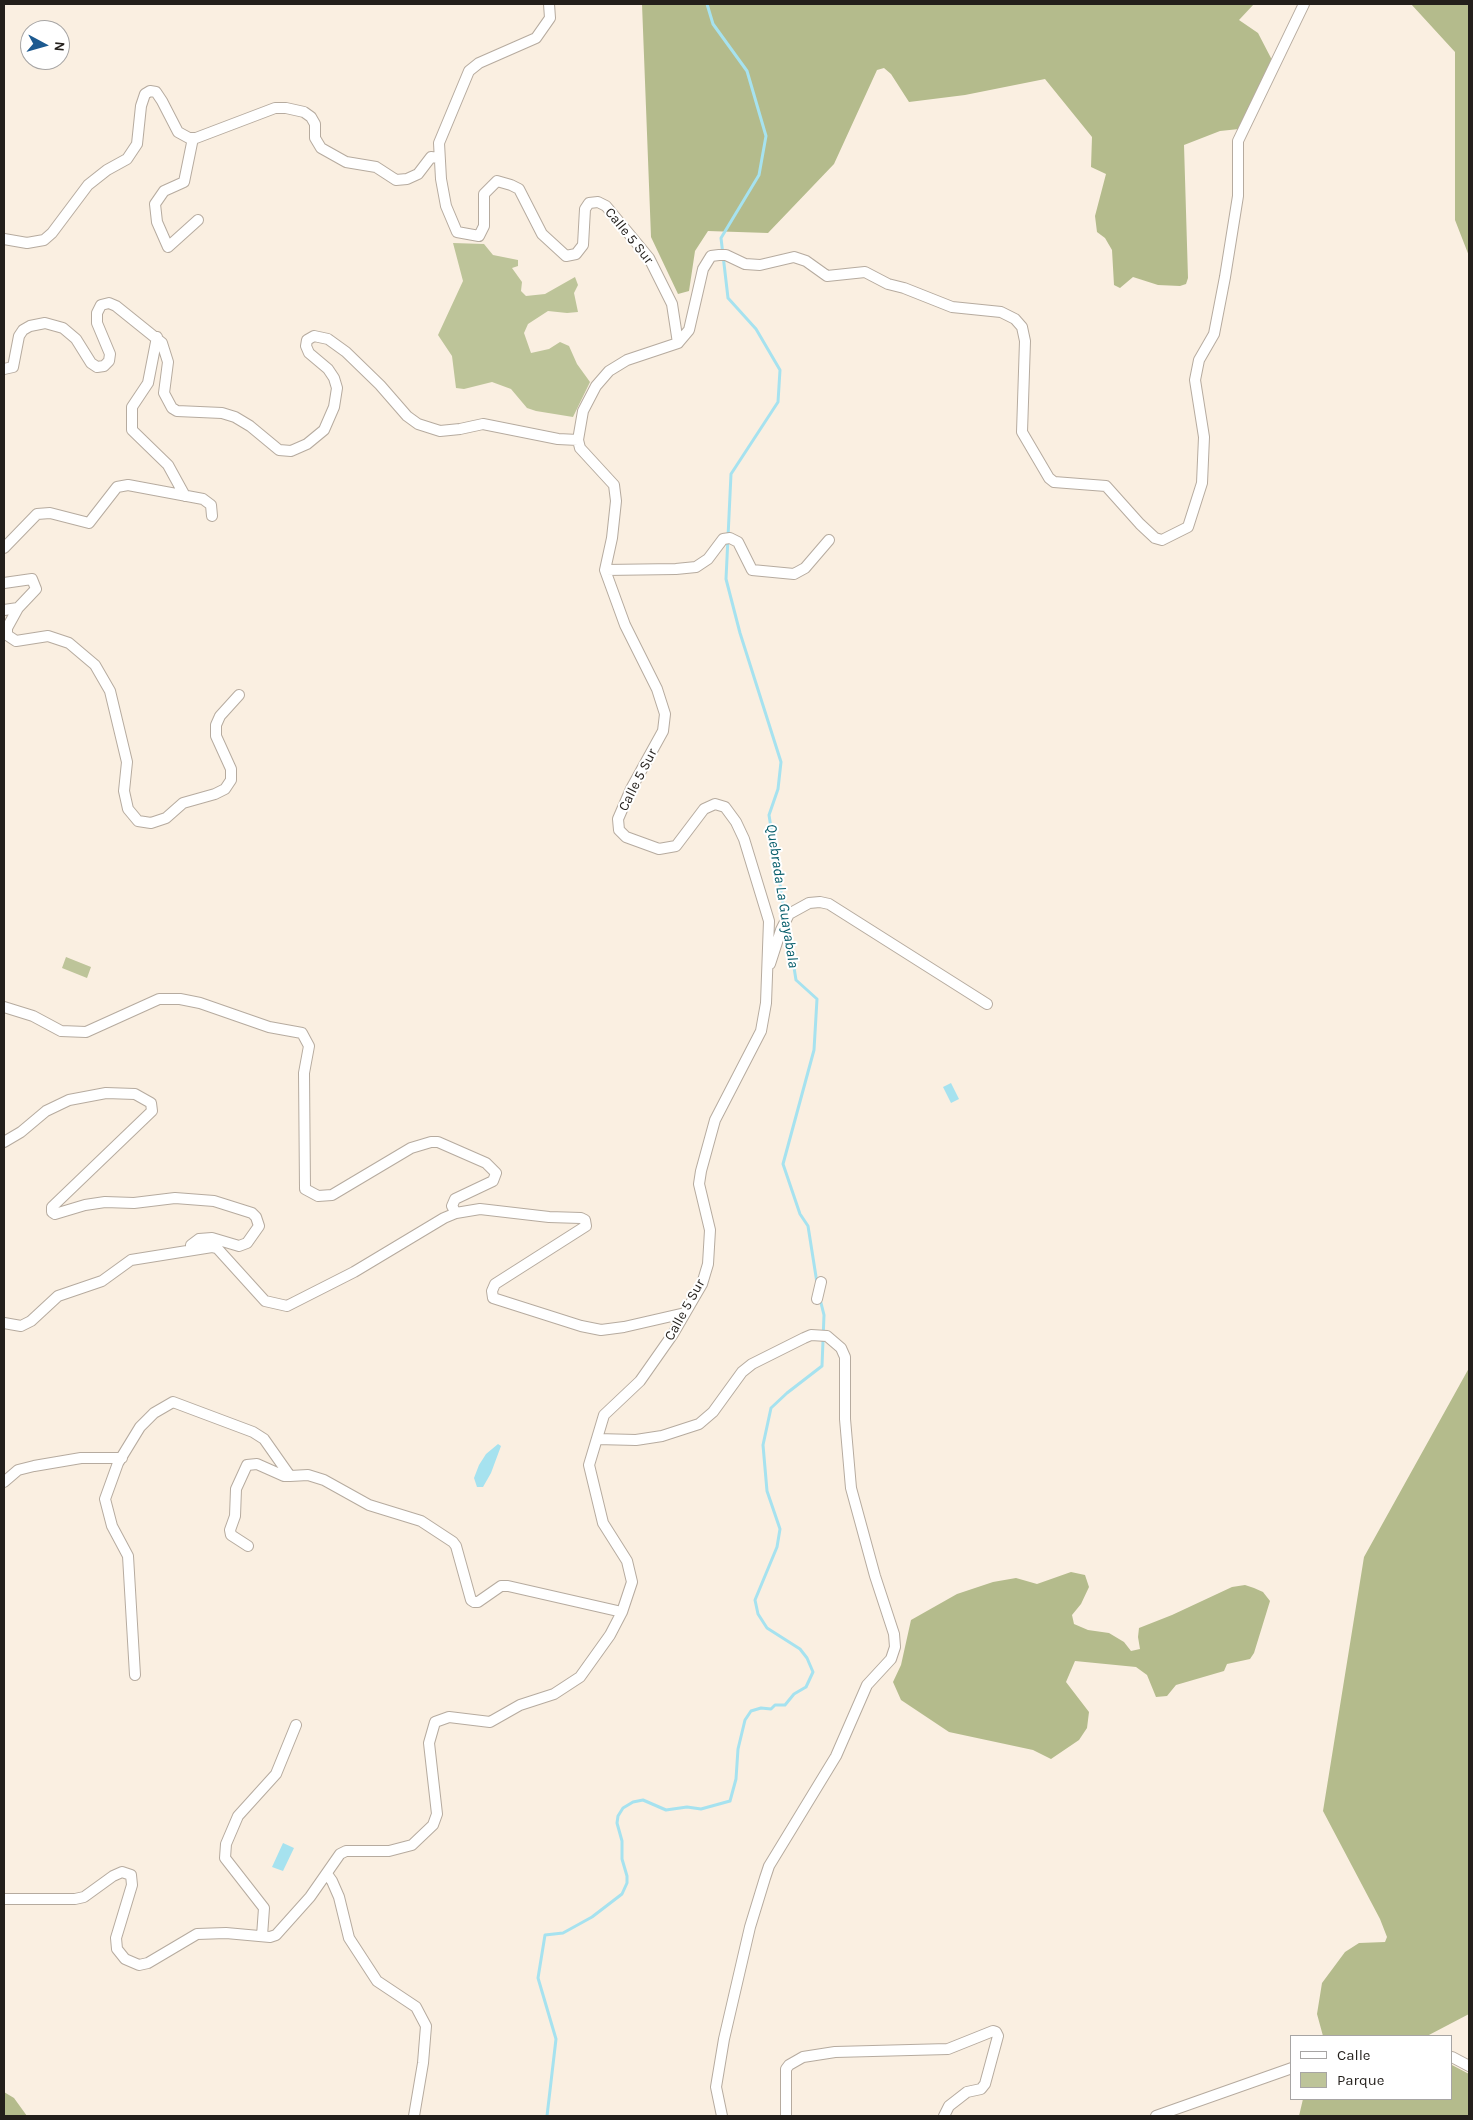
<!DOCTYPE html>
<html>
<head>
<meta charset="utf-8">
<style>
  body { margin:0 }
  #map { position:relative; width:1473px; height:2120px; overflow:hidden; background:#faefe1; font-family:Karla,sans-serif }
  canvas { display:block }
  .frame { position:absolute; inset:0; border:5px solid #231f1b; pointer-events:none }
  .legend { position:absolute; left:1290px; top:2035px; width:162px; height:65px; box-sizing:border-box; background:#fff; border:1px solid #a7a5a4; margin:0; padding:6px 9px; list-style:none; font-size:15px; color:#231f1b }
  .legend li { display:flex; align-items:center; gap:10px; height:25px }
  .legend b { width:25px; border:1px solid #a7a5a4 }
  .north { position:absolute; left:20px; top:20px; width:50px; height:50px; box-sizing:border-box; background:#fff; border:1px solid #a7a5a4; border-radius:50%; rotate:96deg; font-size:14px; font-weight:700; line-height:20px; text-align:center; color:#231f1b }
  .north::after { content:''; display:block; margin:auto; width:18px; height:22px; background:#1d5a90; clip-path:polygon(50% 0,100% 100%,50% 72%,0 100%) }
</style>
</head>
<body>
<div id="map">
<canvas width="1473" height="2120"></canvas>
<div class="frame"></div>
<ul class="legend">
<li><b style="height:6px;background:#fff"></b>Calle</li>
<li><b style="height:14px;background:#bdc499"></b>Parque</li>
</ul>
<div class="north">N</div>
</div>
<script>
const ctx = document.querySelector('canvas').getContext('2d');
ctx.lineJoin = 'round';
function fill(path, color) {
  ctx.fillStyle = color;
  ctx.fill(path, 'evenodd');
}
function poly(rows) {
  const path = new Path2D();
  for (const r of rows) {
    path.moveTo(r[0], r[1]);
    for (let i = 2; i < r.length; i += 2) path.lineTo(r[i], r[i + 1]);
  }
  return path;
}
function trace(path, color, width, dash) {
  ctx.strokeStyle = color;
  ctx.lineWidth = width;
  ctx.lineCap = dash ? 'butt' : 'round';
  ctx.setLineDash(dash || []);
  ctx.stroke(path);
}
function drawText(font, color, halo, rows, align = 'center') {
  ctx.font = font + ' Karla,sans-serif';
  ctx.lineWidth = 4;
  ctx.setLineDash([]);
  ctx.textBaseline = 'middle';
  ctx.strokeStyle = halo;
  ctx.fillStyle = color;
  for (const [text, x, y, turn = 0] of rows) {
    ctx.save();
    ctx.translate(x, y);
    ctx.rotate((+turn || 0) * Math.PI / 180);
    ctx.textAlign = isNaN(turn) ? turn : align;
    if (halo) ctx.strokeText(text, 0, 0);
    ctx.fillText(text, 0, 0);
    ctx.restore();
  }
}
const green = poly([
  [453,243,484,244,493,255,518,260,518,266,512,268,522,282,521,291,526,296,545,294,575,277,578,285,574,293,578,312,567,313,548,311,528,324,524,333,531,353,549,349,560,342,569,346,577,364,590,382,573,417,536,411,527,408,511,389,492,382,464,389,456,388,452,356,438,335,463,281],
  [66,957,91,967,87,978,62,968]
]);
const forest = poly([
  [642,4,1254,4,1239,20,1258,33,1272,60,1239,129,1220,131,1184,145,1188,278,1186,284,1180,286,1158,285,1133,277,1120,288,1114,285,1112,250,1105,238,1097,232,1095,216,1106,174,1091,167,1092,137,1045,79,965,95,909,102,891,74,884,68,877,70,834,164,768,233,708,231,695,251,689,291,678,294,651,237],
  [1411,4,1469,4,1469,256,1455,220,1455,52],
  [1469,1368,1469,2014,1427,2036,1323,2036,1317,2014,1322,1983,1345,1952,1359,1943,1385,1942,1387,1937,1380,1919,1323,1811,1364,1557],
  [1071,1572,1085,1575,1089,1587,1081,1604,1072,1615,1074,1624,1088,1630,1109,1633,1124,1642,1131,1651,1140,1649,1138,1637,1139,1628,1172,1615,1232,1587,1245,1585,1254,1588,1263,1592,1270,1601,1254,1653,1250,1659,1227,1664,1224,1671,1176,1685,1167,1696,1156,1697,1147,1675,1136,1667,1075,1661,1066,1682,1089,1712,1087,1728,1079,1740,1051,1759,1033,1750,949,1732,901,1700,893,1682,901,1665,911,1620,957,1594,993,1582,1016,1578,1037,1584],
  [1452,2065,1469,2074,1469,2116,1299,2116,1303,2099,1452,2099],
  [4,2092,14,2098,27,2116,4,2116]
]);
const water = poly([
  [951,1083,959,1099,951,1103,943,1087],
  [498,1444,501,1446,491,1473,483,1487,477,1487,474,1478,479,1465,486,1454],
  [283,1843,294,1848,283,1871,272,1867]
]);
const stream = poly([
  [707,4,713,24,747,71,766,136,759,175,721,238,728,298,756,329,780,370,778,402,731,474,726,579,740,633,781,762,778,789,769,815,785,916],
  [787,924,796,980,817,999,814,1050,783,1164,800,1214,808,1226,817,1283],
  [547,2116,556,2039,538,1978,545,1935,563,1933,592,1917,622,1894,627,1883,627,1876,622,1859,622,1841,617,1823,618,1816,623,1808,633,1802,643,1800,666,1810,687,1807,701,1809,730,1801,736,1779,738,1749,745,1720,751,1711,761,1708,771,1709,775,1705,785,1705,794,1694,806,1687,813,1672,807,1658,800,1649,767,1628,758,1614,755,1600,777,1547,780,1529,767,1491,763,1445,771,1408,787,1393,822,1366,824,1315,820,1299]
]);
const minor = poly([
  [193,138,184,182,164,191,155,204,157,222,168,247,198,220],
  [4,239,27,243,44,240,52,233,88,185,107,170,127,159,137,144,141,106,145,94,150,91,156,92,162,101,178,132,189,138,196,138,275,108,286,108,304,112,311,117,315,124,315,138,321,148,346,162,376,167,396,180,407,179,418,174,431,157,439,158],
  [157,337,148,383,132,407,132,430,168,465,185,496],
  [678,343,689,330,703,269,711,256,719,255,726,255,745,264,760,265,794,257,806,261,827,276,865,272,888,284,904,288,952,307,1001,312,1015,319,1022,327,1025,341,1022,432,1049,478,1054,482,1106,486,1140,524,1155,538,1162,540,1188,527,1202,483,1204,437,1195,380,1199,360,1214,334,1225,277,1238,196,1238,141,1304,4],
  [4,369,13,367,19,336,23,330,30,326,45,323,63,328,76,339,91,363,97,367,104,366,109,361,110,354,97,323,97,313,101,305,109,303,116,306,162,343,168,362,164,393,172,408,177,411,222,413,235,417,250,426,279,450,291,451,307,444,324,430,334,407,337,388,334,378,328,369,309,353,306,346,307,340,314,336,328,339,346,352,380,385,407,416,418,424,440,431,460,429,483,424,558,439,578,440],
  [4,548,37,514,50,513,89,523,117,487,128,485,203,499,211,505,212,516],
  [605,570,676,569,696,567,708,559,723,539,730,538,738,542,752,570,794,574,805,568,829,540],
  [4,583,32,579,36,589,18,608],
  [4,610,18,608,7,628,7,635,16,641,48,636,69,643,95,665,110,691,127,762,124,791,128,809,138,821,151,823,166,818,183,803,215,794,225,789,231,780,231,769,216,736,216,725,220,716,239,695],
  [770,964,781,930,789,914,809,903,820,902,829,904,987,1004],
  [4,1007,33,1016,61,1031,86,1032,159,999,180,999,200,1003,269,1027,302,1033,309,1046,304,1073,305,1189,318,1196,332,1195,411,1148,431,1142,438,1142,486,1163,496,1173,493,1181,455,1199,452,1206,456,1213],
  [4,1142,21,1132,46,1111,69,1100,106,1093,135,1094,151,1103,152,1111,52,1207,52,1212,55,1214,85,1205,105,1202,134,1203,175,1198,214,1201,252,1213,256,1217,259,1226,247,1243,239,1246,212,1238,199,1239,191,1245,192,1249],
  [817,1299,821,1282],
  [4,1323,21,1326,31,1321,58,1296,102,1281,131,1260,212,1247,217,1248,265,1301,287,1306,354,1272,444,1218,456,1213,480,1209,549,1217,581,1218,585,1220,586,1226,495,1284,492,1291,493,1298,581,1326,601,1330,624,1327,685,1313],
  [597,1439,636,1440,662,1436,699,1424,713,1412,742,1372,752,1364,804,1338,811,1335,827,1336,841,1348,845,1357,845,1419,851,1488,875,1576,894,1634,895,1647,891,1659,867,1685,836,1756,769,1866,765,1878,750,1927,724,2039,716,2087,722,2116],
  [4,1482,18,1470,34,1466,81,1458,122,1458],
  [248,1546,231,1535,230,1530,235,1516,236,1489,247,1465,257,1464,284,1476,290,1476],
  [135,1675,128,1556,112,1526,105,1499,118,1463,140,1427,154,1413,173,1402,253,1432,264,1439,290,1476,308,1475,324,1480,369,1505,421,1521,453,1542,456,1546,471,1600,474,1602,478,1602,501,1586,508,1586,622,1612],
  [327,1874,332,1881,339,1897,349,1938,377,1981,416,2007,426,2026,423,2063,414,2116],
  [4,1899,75,1899,84,1897,113,1876,122,1872,131,1875,132,1885,116,1938,117,1949,125,1959,139,1965,148,1963,197,1934,226,1933,270,1937,276,1935,310,1897,340,1854,346,1851,389,1851,412,1845,433,1825,437,1814,429,1743,435,1722,449,1717,490,1722,520,1705,554,1694,580,1677,610,1635,622,1612,632,1582,627,1561,603,1523,589,1465,604,1415,640,1381,673,1334,702,1284,708,1264,710,1230,699,1184,701,1171,715,1120,761,1031,766,1003,769,921,744,839,736,822,725,807,715,804,704,809,676,846,659,849,626,837,619,830,618,819,631,789,663,731,665,714,657,689,625,625,605,570,612,538,616,501,614,485,580,448,578,440,583,411,596,386,609,371,627,360,678,343,672,304,649,258,606,206,598,202,589,203,585,209,583,245,576,254,566,256,542,234,519,189,511,185,497,181,484,194,484,226,479,236,457,232,446,206,441,179,439,143,469,71,479,63,536,38,550,18,549,4],
  [262,1936,264,1908,225,1858,226,1844,238,1816,276,1774,296,1725],
  [1452,2057,1469,2066],
  [786,2116,786,2069,789,2065,803,2057,835,2052,948,2049,993,2031,996,2032,998,2036,985,2084,981,2089,967,2092,949,2106,944,2116],
  [1156,2116,1292,2068]
]);
const streetNames = [
  ["Calle 5 Sur",629,236,51],
  ["Calle 5 Sur",638,780,-63],
  ["Calle 5 Sur",685,1310,-61]
];
const waterNames = [
  ["Quebrada La Guayabala",782,896,81]
];
fill(green, '#bdc499');
fill(forest, '#b4bb8c');
fill(water, '#a6e2ef');
trace(stream, '#a6e2ef', 3);
trace(minor, '#b6ab9f', 12);
trace(minor, '#fff', 10);
drawText('14px', '#231f1b', '#fff', streetNames);
drawText('italic 15px', '#075e6b', '#fff', waterNames);
</script>
</body>
</html>
